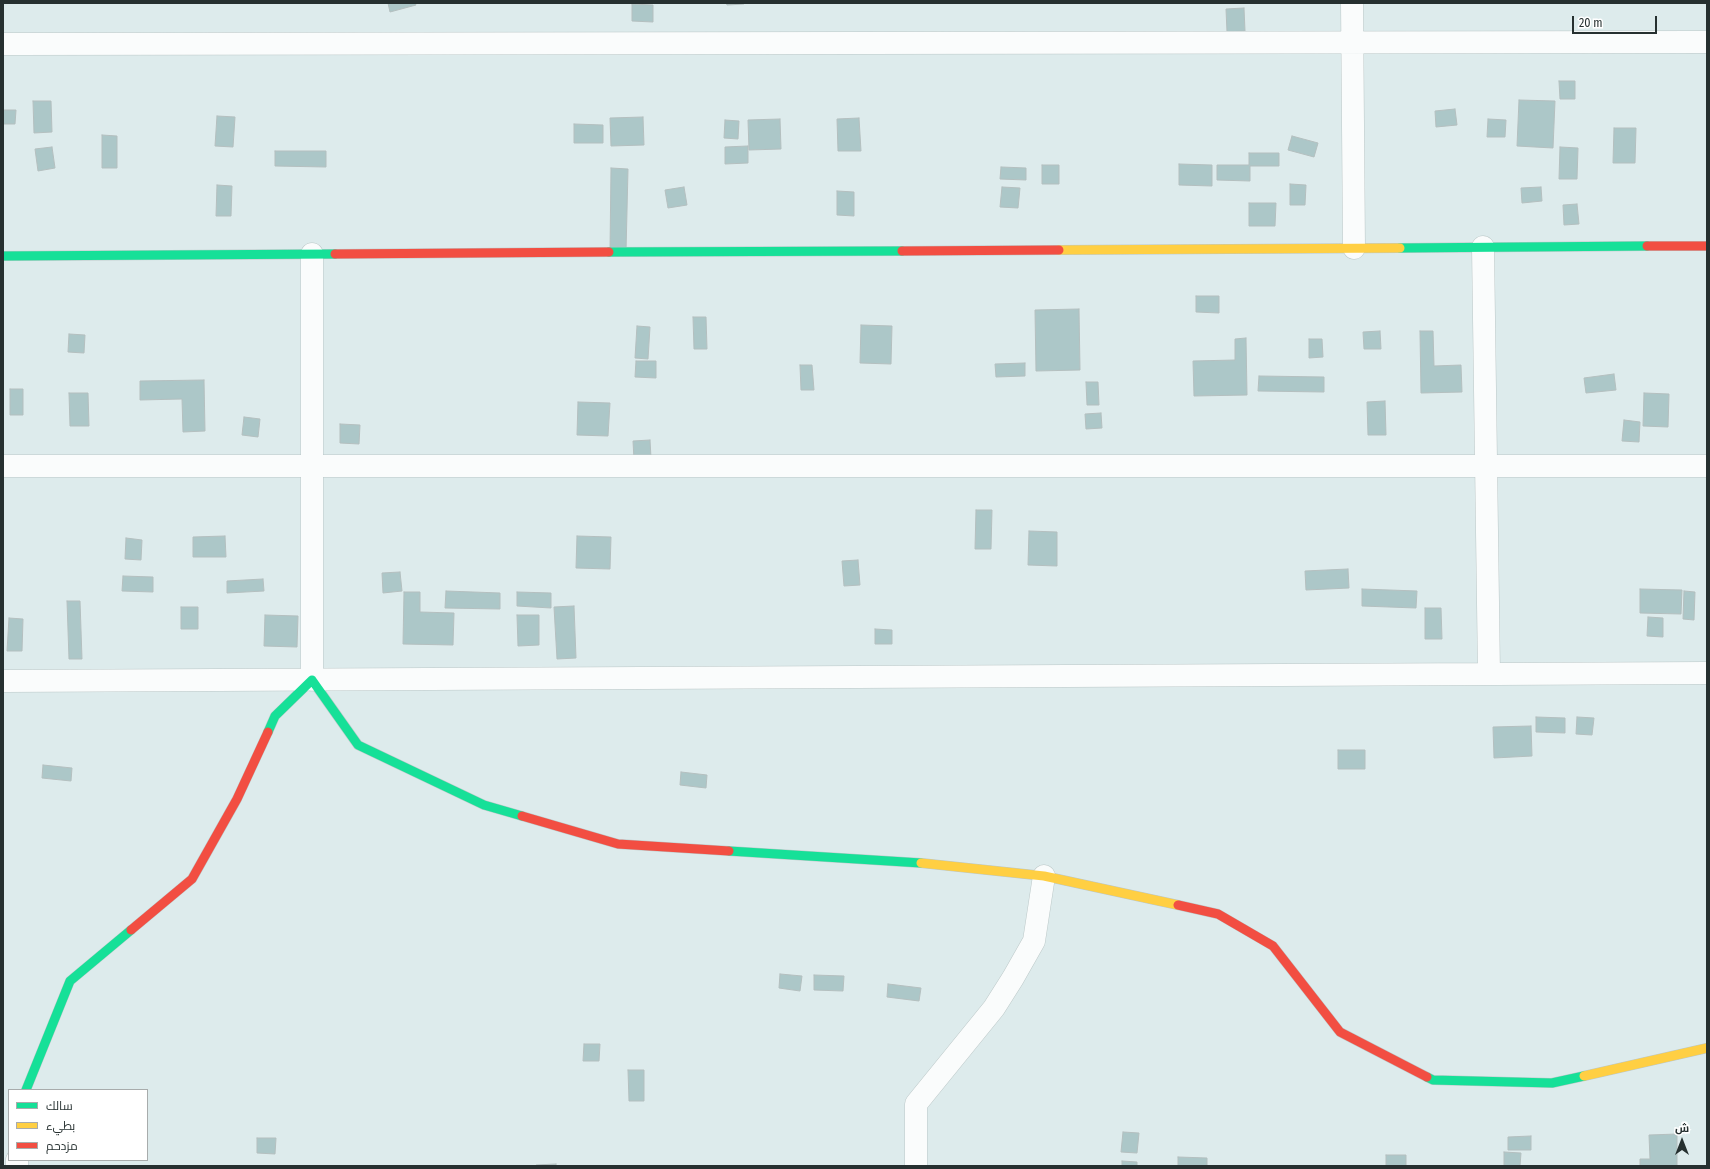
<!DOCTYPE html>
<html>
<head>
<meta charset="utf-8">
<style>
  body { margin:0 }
  #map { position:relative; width:1710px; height:1169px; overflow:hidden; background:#ddebec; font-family:"Fira Sans Condensed",Cairo,sans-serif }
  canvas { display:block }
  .frame { position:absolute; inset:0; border:4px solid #263030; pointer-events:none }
  .legend { position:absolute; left:8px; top:1089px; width:140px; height:72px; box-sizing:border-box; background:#fff; border:1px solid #a8acac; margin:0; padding:5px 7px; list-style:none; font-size:12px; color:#263030 }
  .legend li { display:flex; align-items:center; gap:8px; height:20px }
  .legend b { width:20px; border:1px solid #a8acac }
  .north { position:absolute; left:1662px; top:1121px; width:40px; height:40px; -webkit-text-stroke:3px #fff; paint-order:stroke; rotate:0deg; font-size:11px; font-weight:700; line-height:16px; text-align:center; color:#263030 }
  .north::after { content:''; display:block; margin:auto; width:14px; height:18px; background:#263030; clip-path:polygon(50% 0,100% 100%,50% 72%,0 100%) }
  .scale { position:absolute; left:1572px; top:16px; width:85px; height:18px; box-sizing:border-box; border:2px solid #263030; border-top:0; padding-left:5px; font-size:12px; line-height:14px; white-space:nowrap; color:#263030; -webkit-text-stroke:3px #fff; paint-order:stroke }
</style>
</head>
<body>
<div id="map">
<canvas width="1710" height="1169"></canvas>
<div class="frame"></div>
<ul class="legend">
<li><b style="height:5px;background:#16e098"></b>سالك</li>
<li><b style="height:5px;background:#ffcf43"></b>بطيء</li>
<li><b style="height:5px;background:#f24e42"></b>مزدحم</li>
</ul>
<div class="north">ش</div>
<div class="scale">20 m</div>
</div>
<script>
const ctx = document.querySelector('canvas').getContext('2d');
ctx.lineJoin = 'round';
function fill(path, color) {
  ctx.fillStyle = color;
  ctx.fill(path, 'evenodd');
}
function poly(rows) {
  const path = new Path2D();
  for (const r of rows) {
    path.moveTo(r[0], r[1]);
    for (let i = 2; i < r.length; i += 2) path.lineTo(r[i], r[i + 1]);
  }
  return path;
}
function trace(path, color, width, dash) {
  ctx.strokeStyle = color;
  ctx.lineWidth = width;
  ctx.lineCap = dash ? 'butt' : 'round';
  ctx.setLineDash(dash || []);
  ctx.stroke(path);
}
const building = poly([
  [388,3,415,3,416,5,390,12,388,3],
  [726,3,744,3,744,4,727,5,726,3],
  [632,4,653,5,653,22,632,21,632,4],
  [1244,8,1245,31,1227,32,1226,9,1244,8],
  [1559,81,1575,81,1575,99,1560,99,1559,81],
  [1519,100,1555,101,1553,148,1517,146,1519,100],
  [33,101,51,101,52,132,34,133,33,101],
  [1455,109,1457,125,1436,127,1435,111,1455,109],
  [3,110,16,110,15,124,3,124,3,110],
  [217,116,235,117,233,147,215,146,217,116],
  [643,117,644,145,611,146,610,118,643,117],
  [859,118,861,151,838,151,837,119,859,118],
  [780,119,781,149,749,150,748,120,780,119],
  [1488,119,1506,120,1505,137,1487,137,1488,119],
  [725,120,739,121,738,139,724,138,725,120],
  [574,124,603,125,603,143,574,143,574,124],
  [1614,128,1636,128,1635,163,1613,163,1614,128],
  [102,135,117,136,117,168,102,168,102,135],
  [1292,136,1318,143,1314,157,1288,150,1292,136],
  [748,146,748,163,725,164,725,147,748,146],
  [52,147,55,168,38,171,35,149,52,147],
  [1560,147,1578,148,1577,179,1559,179,1560,147],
  [275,151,326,151,326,167,275,166,275,151],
  [1249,153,1279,153,1279,166,1250,166,1250,181,1217,180,1217,165,1249,165,1249,153],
  [1179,164,1212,165,1212,186,1179,185,1179,164],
  [1042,165,1059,165,1059,184,1042,184,1042,165],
  [1001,167,1026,168,1026,180,1000,179,1001,167],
  [611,168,628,169,626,252,610,252,611,168],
  [1290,184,1306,185,1305,205,1290,205,1290,184],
  [217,185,232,186,231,216,216,216,217,185],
  [684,187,687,205,668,208,665,190,684,187],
  [1002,187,1020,188,1018,208,1000,207,1002,187],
  [1541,187,1542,201,1522,203,1521,188,1541,187],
  [837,191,854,192,854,216,837,215,837,191],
  [1249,203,1276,203,1275,226,1249,226,1249,203],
  [1577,204,1579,224,1564,225,1563,205,1577,204],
  [1196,296,1219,296,1219,313,1196,312,1196,296],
  [1079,309,1080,370,1036,371,1035,310,1079,309],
  [693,317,706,317,707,349,694,349,693,317],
  [861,325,892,326,891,364,860,363,861,325],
  [637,326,650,327,648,359,635,358,637,326],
  [1380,331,1381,349,1364,349,1363,332,1380,331],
  [1420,331,1433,331,1434,366,1461,365,1462,392,1421,393,1420,331],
  [69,334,85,335,84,353,68,352,69,334],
  [1246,338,1247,395,1194,396,1193,361,1235,360,1235,339,1246,338],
  [1309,339,1322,339,1323,357,1309,358,1309,339],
  [636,361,656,361,656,378,635,377,636,361],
  [1025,363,1025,376,996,377,995,364,1025,363],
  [800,365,812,365,814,390,801,390,800,365],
  [1614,374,1616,390,1586,393,1584,378,1614,374],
  [1259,376,1324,377,1324,392,1258,391,1259,376],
  [204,380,205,431,183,432,182,399,140,400,140,381,204,380],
  [1086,382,1098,382,1099,405,1087,405,1086,382],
  [10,389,23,389,23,415,10,415,10,389],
  [69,393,88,393,89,426,70,426,69,393],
  [1644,393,1669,394,1668,427,1643,426,1644,393],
  [1385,401,1386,435,1368,435,1367,402,1385,401],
  [578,402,610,403,608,436,577,435,578,402],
  [1101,413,1102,428,1086,429,1085,414,1101,413],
  [244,417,260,419,258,437,242,435,244,417],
  [1624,420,1640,422,1639,442,1622,441,1624,420],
  [340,424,360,425,359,444,340,443,340,424],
  [650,440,651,458,634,460,633,441,650,440],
  [976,510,992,510,991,549,975,549,976,510],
  [1029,531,1057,532,1057,566,1028,565,1029,531],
  [225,536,226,557,193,557,193,537,225,536],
  [577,536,611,537,610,569,576,568,577,536],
  [126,538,142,540,141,560,125,559,126,538],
  [858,560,860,585,844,586,842,561,858,560],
  [1348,569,1349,588,1306,590,1305,571,1348,569],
  [400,572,402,591,383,593,382,573,400,572],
  [123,576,153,577,153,592,122,591,123,576],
  [263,579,264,591,227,593,227,581,263,579],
  [1362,589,1417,591,1416,608,1362,606,1362,589],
  [1640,589,1682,590,1681,614,1640,613,1640,589],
  [446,591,500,593,500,609,445,608,446,591],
  [1684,591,1695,592,1694,620,1683,619,1684,591],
  [404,592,420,592,420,612,454,613,453,645,403,644,404,592],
  [517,592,551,593,551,608,517,606,517,592],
  [67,601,80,601,82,659,69,659,67,601],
  [574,606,576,658,557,659,554,607,574,606],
  [181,607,198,607,198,629,181,629,181,607],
  [1425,608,1441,608,1442,639,1425,639,1425,608],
  [265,615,298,616,297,647,264,646,265,615],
  [517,615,539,615,539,645,518,646,517,615],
  [1648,617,1663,618,1663,637,1647,636,1648,617],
  [9,618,23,619,22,651,7,651,9,618],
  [875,629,892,630,892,644,875,644,875,629],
  [1536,717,1565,718,1565,733,1536,732,1536,717],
  [1577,717,1594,718,1592,735,1576,734,1577,717],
  [1531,726,1532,756,1494,758,1493,727,1531,726],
  [1338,750,1365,750,1365,769,1338,769,1338,750],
  [43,765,72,768,71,781,42,778,43,765],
  [681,772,707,775,706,788,680,785,681,772],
  [780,974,802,976,800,991,779,988,780,974],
  [814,975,844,976,843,991,814,990,814,975],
  [888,984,921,988,919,1001,887,997,888,984],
  [584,1044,600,1044,599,1061,583,1061,584,1044],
  [628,1070,644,1070,644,1101,629,1101,628,1070],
  [1123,1132,1139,1133,1137,1153,1121,1152,1123,1132],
  [1677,1134,1677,1166,1640,1166,1640,1159,1650,1159,1649,1135,1677,1134],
  [1531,1136,1531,1150,1508,1150,1508,1137,1531,1136],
  [257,1138,276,1138,275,1154,257,1153,257,1138],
  [1504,1152,1521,1153,1520,1166,1504,1166,1504,1152],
  [1386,1155,1406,1155,1406,1166,1386,1166,1386,1155],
  [1178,1157,1207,1158,1207,1166,1178,1166,1178,1157],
  [1122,1161,1137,1162,1137,1166,1122,1166,1122,1161],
  [556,1164,556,1166,536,1166,536,1165,556,1164]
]);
const street = poly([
  [1352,3,1354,248],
  [3,44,1707,42],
  [1483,247,1489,674],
  [312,254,312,680],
  [3,466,1707,466],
  [3,681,1707,673],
  [17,1166,17,1160],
  [916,1166,916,1104,994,1008,1013,978,1034,941,1044,876]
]);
const fast = poly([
  [1400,248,1647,246],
  [609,252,902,251],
  [3,256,335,254],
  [268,732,275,716,312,680,358,745,484,805,522,816],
  [729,851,921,863],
  [1427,1077,1433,1080,1552,1083,1584,1076],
  [26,1090,70,981,131,930]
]);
const slow = poly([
  [1059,250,1400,248],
  [921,863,1044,876,1178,905],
  [1584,1076,1707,1048]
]);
const jam = poly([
  [1647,246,1707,246],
  [902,251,1059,250],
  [335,254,609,252],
  [522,816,618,844,729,851],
  [1178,905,1218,914,1273,946,1340,1032,1427,1077],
  [131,930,192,879,237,799,268,732]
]);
fill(building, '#acc7c8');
trace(building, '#b4bfbf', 1);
trace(street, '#bbc7c7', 23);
trace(fast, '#bbc7c7', 10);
trace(slow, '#bbc7c7', 10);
trace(jam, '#bbc7c7', 10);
trace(street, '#fafcfc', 22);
trace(fast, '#16e098', 9);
trace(slow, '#ffcf43', 9);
trace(jam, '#f24e42', 9);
</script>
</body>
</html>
